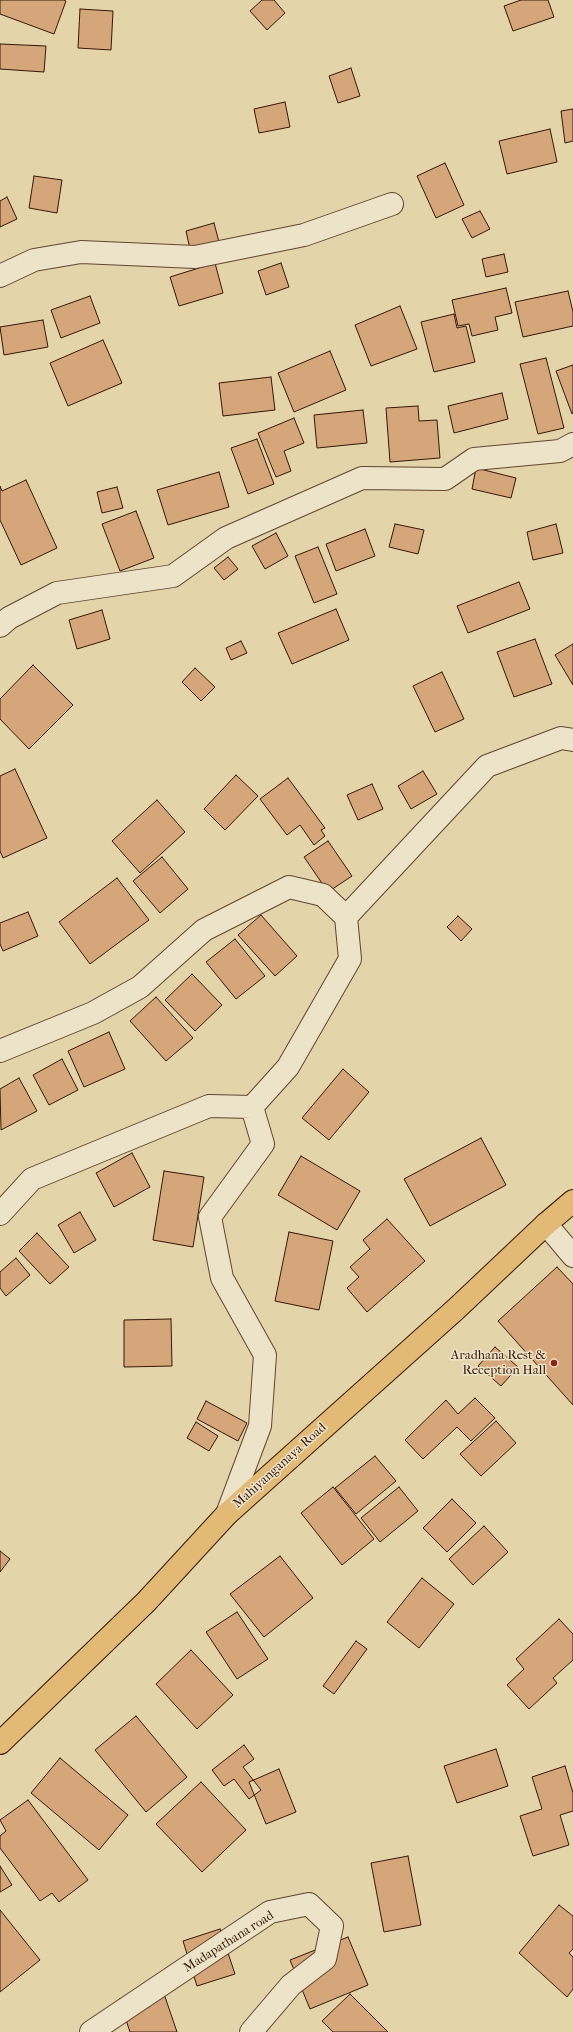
<!DOCTYPE html>
<html>
<head>
<meta charset="utf-8">
<style>
  body { margin:0 }
  canvas { display:block; background:#e3d4aa }
</style>
</head>
<body>
<canvas width="573" height="2032"></canvas>
<script>
const ctx = document.querySelector('canvas').getContext('2d');
ctx.lineJoin = 'round';
function fill(path, color) {
  ctx.fillStyle = color;
  ctx.fill(path, 'evenodd');
}
function poly(rows) {
  const path = new Path2D();
  for (const r of rows) {
    path.moveTo(r[0], r[1]);
    for (let i = 2; i < r.length; i += 2) path.lineTo(r[i], r[i + 1]);
  }
  return path;
}
function trace(path, color, width, dash) {
  ctx.strokeStyle = color;
  ctx.lineWidth = width;
  ctx.lineCap = dash ? 'butt' : 'round';
  ctx.setLineDash(dash || []);
  ctx.stroke(path);
}
function drawText(font, color, halo, rows, align = 'center') {
  ctx.font = font + ' "IM FELL French Canon",serif';
  ctx.lineWidth = 3;
  ctx.setLineDash([]);
  ctx.textBaseline = 'middle';
  ctx.strokeStyle = halo;
  ctx.fillStyle = color;
  for (const [text, x, y, turn = 0] of rows) {
    ctx.save();
    ctx.translate(x, y);
    ctx.rotate((+turn || 0) * Math.PI / 180);
    ctx.textAlign = isNaN(turn) ? turn : align;
    if (halo) ctx.strokeText(text, 0, 0);
    ctx.fillText(text, 0, 0);
    ctx.restore();
  }
}
const building = poly([
  [0,0,64,0,66,1,54,34,0,14,0,0],
  [262,0,274,0,285,13,267,30,250,11,262,0],
  [521,0,548,0,554,17,513,31,504,6,521,0],
  [80,9,113,11,111,50,78,48,80,9],
  [0,44,46,46,44,72,0,69,0,44],
  [351,68,360,96,338,103,329,76,351,68],
  [285,102,290,127,259,133,254,109,285,102],
  [573,109,573,141,565,143,561,111,573,109],
  [550,129,557,162,507,174,499,141,550,129],
  [445,163,464,205,436,218,417,176,445,163],
  [34,176,62,180,57,213,29,208,34,176],
  [7,197,17,219,0,227,0,201,7,197],
  [480,211,490,229,472,238,462,219,480,211],
  [214,223,219,242,190,249,186,231,214,223],
  [504,254,508,272,486,277,482,259,504,254],
  [215,263,223,293,179,306,170,277,215,263],
  [281,263,289,287,266,295,258,271,281,263],
  [506,288,512,313,495,317,498,330,472,336,469,324,458,326,452,300,506,288],
  [568,291,573,312,573,326,523,337,515,302,568,291],
  [90,296,100,323,61,338,51,310,90,296],
  [400,306,417,349,371,366,355,325,400,306],
  [454,314,457,328,466,326,475,362,434,372,421,322,454,314],
  [43,320,48,347,4,355,0,327,43,320],
  [103,340,122,383,68,406,50,363,103,340],
  [330,351,346,390,294,412,278,373,330,351],
  [546,358,564,428,538,434,520,364,546,358],
  [573,365,573,413,572,414,556,371,573,365],
  [271,377,275,410,223,416,219,383,271,377],
  [502,393,508,419,454,433,448,406,502,393],
  [418,406,419,421,437,420,440,458,390,462,386,408,418,406],
  [363,410,367,443,317,448,314,415,363,410],
  [294,418,304,443,284,451,291,471,276,477,258,433,294,418],
  [257,439,274,484,248,494,231,448,257,439],
  [476,468,516,478,511,498,472,489,476,468],
  [219,472,229,507,168,525,157,490,219,472],
  [26,480,57,548,21,565,0,520,0,486,2,491,26,480],
  [117,487,123,508,102,513,97,492,117,487],
  [136,511,154,558,120,571,102,524,136,511],
  [395,524,424,530,418,554,389,547,395,524],
  [556,524,563,553,533,560,527,532,556,524],
  [365,529,375,556,336,571,326,544,365,529],
  [276,533,288,556,265,569,252,546,276,533],
  [318,547,337,594,314,603,295,556,318,547],
  [228,557,238,569,224,580,214,568,228,557],
  [519,582,530,609,468,633,457,606,519,582],
  [336,609,349,640,292,664,278,633,336,609],
  [102,610,110,639,77,649,69,620,102,610],
  [535,639,552,684,514,697,497,652,535,639],
  [241,641,247,653,231,660,226,648,241,641],
  [573,644,573,685,555,655,573,644],
  [33,665,73,705,29,749,0,719,0,699,33,665],
  [195,668,215,687,201,701,182,682,195,668],
  [442,672,464,719,435,732,413,686,442,672],
  [15,769,47,838,3,858,0,851,0,776,15,769],
  [423,771,437,794,411,809,398,786,423,771],
  [236,775,258,796,225,830,204,809,236,775],
  [288,778,325,828,321,830,325,836,314,845,300,825,287,835,260,799,288,778],
  [372,784,383,809,358,820,347,795,372,784],
  [157,800,185,832,140,873,112,841,157,800],
  [328,841,352,876,328,892,304,857,328,841],
  [162,857,188,889,160,913,133,881,162,857],
  [117,878,149,920,90,964,59,922,117,878],
  [28,912,38,936,3,951,0,944,0,923,28,912],
  [261,915,297,956,275,976,238,935,261,915],
  [458,916,472,929,461,941,447,927,458,916],
  [235,939,265,976,236,999,206,962,235,939],
  [192,974,222,1005,195,1031,165,1000,192,974],
  [156,997,193,1038,166,1061,130,1021,156,997],
  [109,1032,125,1069,84,1087,68,1051,109,1032],
  [62,1059,78,1090,49,1105,33,1075,62,1059],
  [343,1069,369,1092,329,1140,302,1118,343,1069],
  [19,1078,37,1111,1,1130,0,1089,19,1078],
  [481,1138,506,1185,430,1226,404,1179,481,1138],
  [132,1153,150,1187,114,1207,96,1173,132,1153],
  [301,1156,360,1191,337,1230,278,1195,301,1156],
  [164,1171,204,1177,193,1247,153,1240,164,1171],
  [80,1212,96,1240,74,1253,58,1225,80,1212],
  [387,1219,425,1261,367,1312,347,1288,359,1277,350,1267,370,1249,363,1240,387,1219],
  [289,1232,333,1241,319,1310,275,1301,289,1232],
  [37,1233,69,1267,50,1284,19,1251,37,1233],
  [16,1258,30,1275,6,1296,0,1288,0,1272,16,1258],
  [557,1267,573,1284,573,1405,498,1321,557,1267],
  [171,1319,172,1366,124,1367,124,1320,171,1319],
  [495,1347,518,1367,501,1386,478,1366,495,1347],
  [475,1398,495,1418,471,1441,457,1427,423,1459,405,1440,446,1400,458,1414,475,1398],
  [206,1401,247,1423,238,1441,197,1419,206,1401],
  [496,1421,516,1443,481,1476,460,1454,496,1421],
  [196,1422,218,1436,209,1451,187,1438,196,1422],
  [375,1456,396,1481,356,1514,335,1488,375,1456],
  [333,1487,374,1539,342,1565,301,1513,333,1487],
  [399,1487,418,1511,380,1542,361,1518,399,1487],
  [452,1499,476,1523,447,1552,423,1528,452,1499],
  [484,1526,508,1552,473,1585,449,1559,484,1526],
  [0,1551,10,1559,0,1572,0,1551],
  [280,1556,313,1598,264,1637,230,1594,280,1556],
  [422,1578,454,1604,419,1648,387,1622,422,1578],
  [237,1612,268,1659,237,1679,206,1632,237,1612],
  [559,1619,573,1634,573,1660,553,1678,557,1683,529,1709,507,1685,524,1669,516,1659,559,1619],
  [356,1641,367,1649,334,1694,323,1686,356,1641],
  [191,1650,233,1695,197,1729,156,1684,191,1650],
  [136,1716,187,1777,146,1812,95,1750,136,1716],
  [244,1745,254,1759,243,1767,261,1790,249,1799,234,1779,224,1786,212,1770,244,1745],
  [496,1749,508,1786,457,1803,444,1766,496,1749],
  [60,1758,128,1815,99,1850,31,1793,60,1758],
  [565,1766,573,1793,573,1811,560,1815,569,1845,533,1856,520,1816,542,1809,532,1777,565,1766],
  [279,1769,296,1812,266,1824,249,1782,279,1769],
  [201,1782,246,1830,202,1872,156,1824,201,1782],
  [28,1800,88,1880,59,1902,52,1893,40,1901,0,1848,0,1836,6,1831,0,1820,28,1800],
  [408,1856,421,1925,384,1932,371,1863,408,1856],
  [0,1866,12,1885,0,1892,0,1866],
  [559,1905,573,1916,573,1949,569,1953,573,1957,573,1989,567,1997,519,1953,559,1905],
  [0,1910,40,1960,0,1992,0,1910],
  [220,1929,235,1974,197,1986,183,1941,220,1929],
  [348,1937,368,1985,310,2009,290,1960,348,1937],
  [161,1985,177,2032,130,2032,119,1999,161,1985],
  [350,1994,388,2032,333,2032,322,2021,350,1994]
]);
const minor = poly([
  [0,276,34,260,81,252,195,257,304,235,392,204],
  [0,626,9,618,57,593,173,576,226,538,362,478,445,479,474,459,560,451,573,444],
  [346,917,487,766,561,738,573,740],
  [0,1051,93,1013,140,987,204,930,289,887,323,895,346,917,350,959,288,1067,252,1107],
  [0,1214,32,1179,209,1106,252,1107,263,1144,210,1217,222,1278,265,1355,260,1426,227,1514],
  [546,1224,573,1256],
  [91,2032,270,1912,309,1904,332,1926,325,1959,291,1985,251,2032]
]);
const major = poly([
  [0,1743,146,1602,227,1514,456,1309,546,1224,573,1201]
]);
const markers = [
  [554,1363,4,"#8f2418"]
];
const poiNames = [
  ["Aradhana Rest &",546,1356],
  ["Reception Hall",546,1371]
];
const streetNames = [
  ["Mahiyanganaya Road",280,1466,-42],
  ["Madapathana road",229,1942,-32]
];
fill(building, '#d4a67a');
trace(building, '#361707', 1);
trace(minor, '#614630', 24);
trace(major, '#361707', 24);
trace(minor, '#ede3c8', 22);
trace(major, '#e2ba75', 22);
for (const [x, y, r, color] of markers) {
  const dot = new Path2D();
  dot.arc(x, y, r, 0, 2 * Math.PI);
  ctx.fillStyle = color;
  ctx.fill(dot);
  trace(dot, '#ede3c8', 1.5);
}
drawText('13px', '#361707', '#ede3c8', poiNames, 'right');
drawText('13px', '#361707', '#ede3c8', streetNames);
</script>
</body>
</html>
